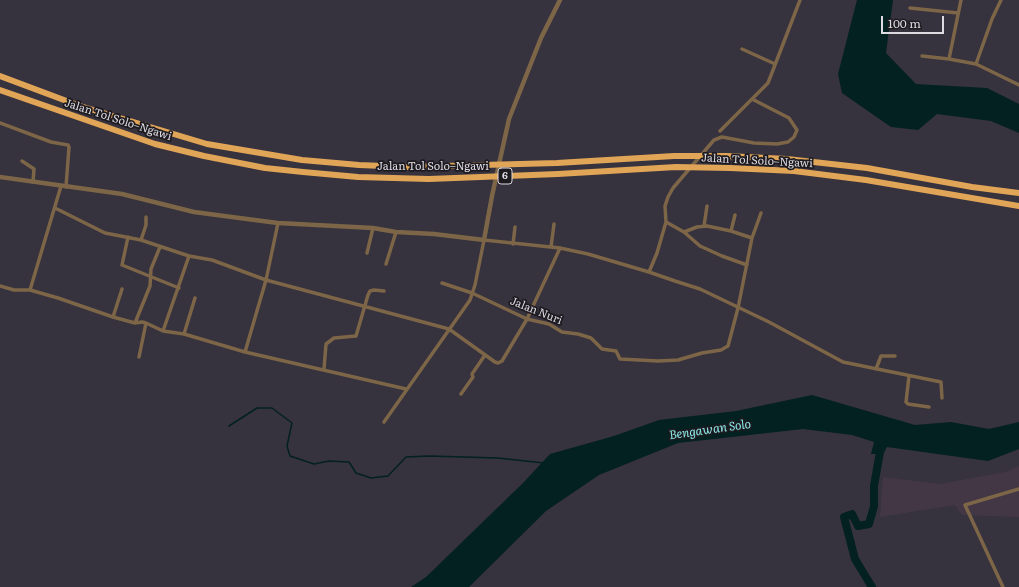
<!DOCTYPE html>
<html>
<head>
<meta charset="utf-8">
<style>
  body { margin:0 }
  #map { position:relative; width:1019px; height:587px; overflow:hidden; background:#36323e; font-family:Literata,serif }
  canvas { display:block }
  .scale { position:absolute; left:881px; top:16px; width:63px; height:18px; box-sizing:border-box; border:2px solid #dddae2; border-top:0; padding-left:5px; font-size:12px; line-height:14px; white-space:nowrap; color:#dddae2; -webkit-text-stroke:3px #1d1b20; paint-order:stroke }
</style>
</head>
<body>
<div id="map">
<canvas width="1019" height="587"></canvas>
<div class="scale">100 m</div>
</div>
<script>
const ctx = document.querySelector('canvas').getContext('2d');
ctx.lineJoin = 'round';
function fill(path, color) {
  ctx.fillStyle = color;
  ctx.fill(path, 'evenodd');
}
function poly(rows) {
  const path = new Path2D();
  for (const r of rows) {
    path.moveTo(r[0], r[1]);
    for (let i = 2; i < r.length; i += 2) path.lineTo(r[i], r[i + 1]);
  }
  return path;
}
function trace(path, color, width, dash) {
  ctx.strokeStyle = color;
  ctx.lineWidth = width;
  ctx.lineCap = dash ? 'butt' : 'round';
  ctx.setLineDash(dash || []);
  ctx.stroke(path);
}
function drawText(font, color, halo, rows, align = 'center') {
  ctx.font = font + ' Literata,serif';
  ctx.lineWidth = 3.5;
  ctx.setLineDash([]);
  ctx.textBaseline = 'middle';
  ctx.strokeStyle = halo;
  ctx.fillStyle = color;
  for (const [text, x, y, turn = 0] of rows) {
    ctx.save();
    ctx.translate(x, y);
    ctx.rotate((+turn || 0) * Math.PI / 180);
    ctx.textAlign = isNaN(turn) ? turn : align;
    if (halo) ctx.strokeText(text, 0, 0);
    ctx.fillText(text, 0, 0);
    ctx.restore();
  }
}
const industrial = poly([
  [1019,466,1019,517,962,515,955,505,880,517,883,477,939,484,1005,472]
]);
const water = poly([
  [857,0,893,0,886,53,916,84,987,88,1019,104,1019,133,991,121,937,114,918,130,891,127,842,93,838,74],
  [812,395,915,425,951,422,989,429,1019,422,1019,449,988,461,887,447,883,454,871,454,874,442,852,435,803,429,678,443,599,475,546,511,469,587,411,587,426,577,523,483,550,454,614,436,659,420,736,411]
]);
const stream = poly([
  [229,426,257,408,272,408,292,423,287,446,290,456,314,464,329,461,349,462,356,473,371,478,388,476,406,457,429,456,498,458,544,463]
]);
const river = poly([
  [872,587,855,559,844,517,852,514,858,526,869,524,874,506,874,486,880,452,883,444]
]);
const minor = poly([
  [910,8,958,13],
  [742,49,775,64],
  [922,56,949,59,976,64,1019,85],
  [949,59,961,0],
  [976,64,992,19,1001,0],
  [0,123,51,142,68,145,69,147,66,187],
  [720,131,768,83,800,0],
  [22,161,34,169,33,182],
  [55,208,105,233,141,240,189,256,212,260,266,280,449,329,495,362,498,363,502,361,527,319,560,248],
  [666,222,684,232,697,227,707,226,731,231,752,238],
  [704,226,707,206],
  [731,231,735,215],
  [684,232,700,246,722,256,747,265],
  [128,237,122,265,179,288],
  [141,240,146,225,146,217],
  [513,244,515,227],
  [551,247,554,224],
  [367,253,373,228],
  [386,264,396,232],
  [649,272,657,253,666,222,665,206,668,197,673,188,714,140,722,137,754,143,777,144,788,142,794,137,797,130,789,118,752,99],
  [442,283,472,293,527,319,549,324,562,332,578,334,591,338,602,349,616,351,620,359,658,361,678,360,702,353,721,350,728,346,738,308,752,238,761,213],
  [0,286,14,290,30,290,58,298,113,317,135,323,142,322,146,323,163,331,184,334,245,352,406,389],
  [30,290,61,186],
  [113,317,122,289],
  [135,323,150,286,151,269,160,247],
  [163,331,189,256],
  [184,334,195,298],
  [245,352,266,280,278,223],
  [139,357,146,323],
  [324,369,326,344,334,338,356,336,368,295,370,291,374,290,384,291],
  [876,369,881,356,895,356],
  [909,376,906,402,908,404,929,407],
  [461,394,473,377,472,374,485,355],
  [384,422,470,300,475,285,484,240,560,248,588,254,649,272,675,281,700,289,769,322,843,362,941,382,942,398],
  [1003,587,965,505,1019,489]
]);
const tertiary = poly([
  [0,177,122,194,194,212,247,219,278,223,373,228,396,232,434,234,484,240,492,196,509,119,541,38,560,0]
]);
const motorway = poly([
  [0,76,80,106,207,144,302,160,359,165,408,167,557,163,674,156,726,156,787,159,867,168,972,187,1019,193],
  [0,90,155,144,204,156,265,168,303,172,358,177,429,179,558,174,676,167,730,168,794,171,866,180,1019,206]
]);
const shields = [
  [505,176,14]
];
const shieldNames = [
  ["6",505,176]
];
const streetNames = [
  ["Jalan Tol Solo–Ngawi",118,120,18],
  ["Jalan Tol Solo–Ngawi",757,161,3],
  ["Jalan Tol Solo–Ngawi",433,167],
  ["Jalan Nuri",536,311,22]
];
const waterNames = [
  ["Bengawan Solo",710,430,-8]
];
fill(industrial, '#443745');
fill(water, '#032121');
trace(stream, '#032121', 1.5);
trace(river, '#032121', 8);
trace(minor, '#7d6547', 3.5);
trace(tertiary, '#7d6547', 4.5);
trace(motorway, '#e1a557', 6);
for (const [x, y, w] of shields) {
  const box = new Path2D();
  box.roundRect(x - w / 2, y - 8, w, 16, 3);
  ctx.fillStyle = '#1d1b20';
  ctx.fill(box);
  trace(box, '#dddae2', 1);
}
drawText('bold 10px', '#dddae2', null, shieldNames);
drawText('11px', '#dddae2', '#1d1b20', streetNames);
drawText('italic 12px', '#8be8e9', '#1d1b20', waterNames);
</script>
</body>
</html>
